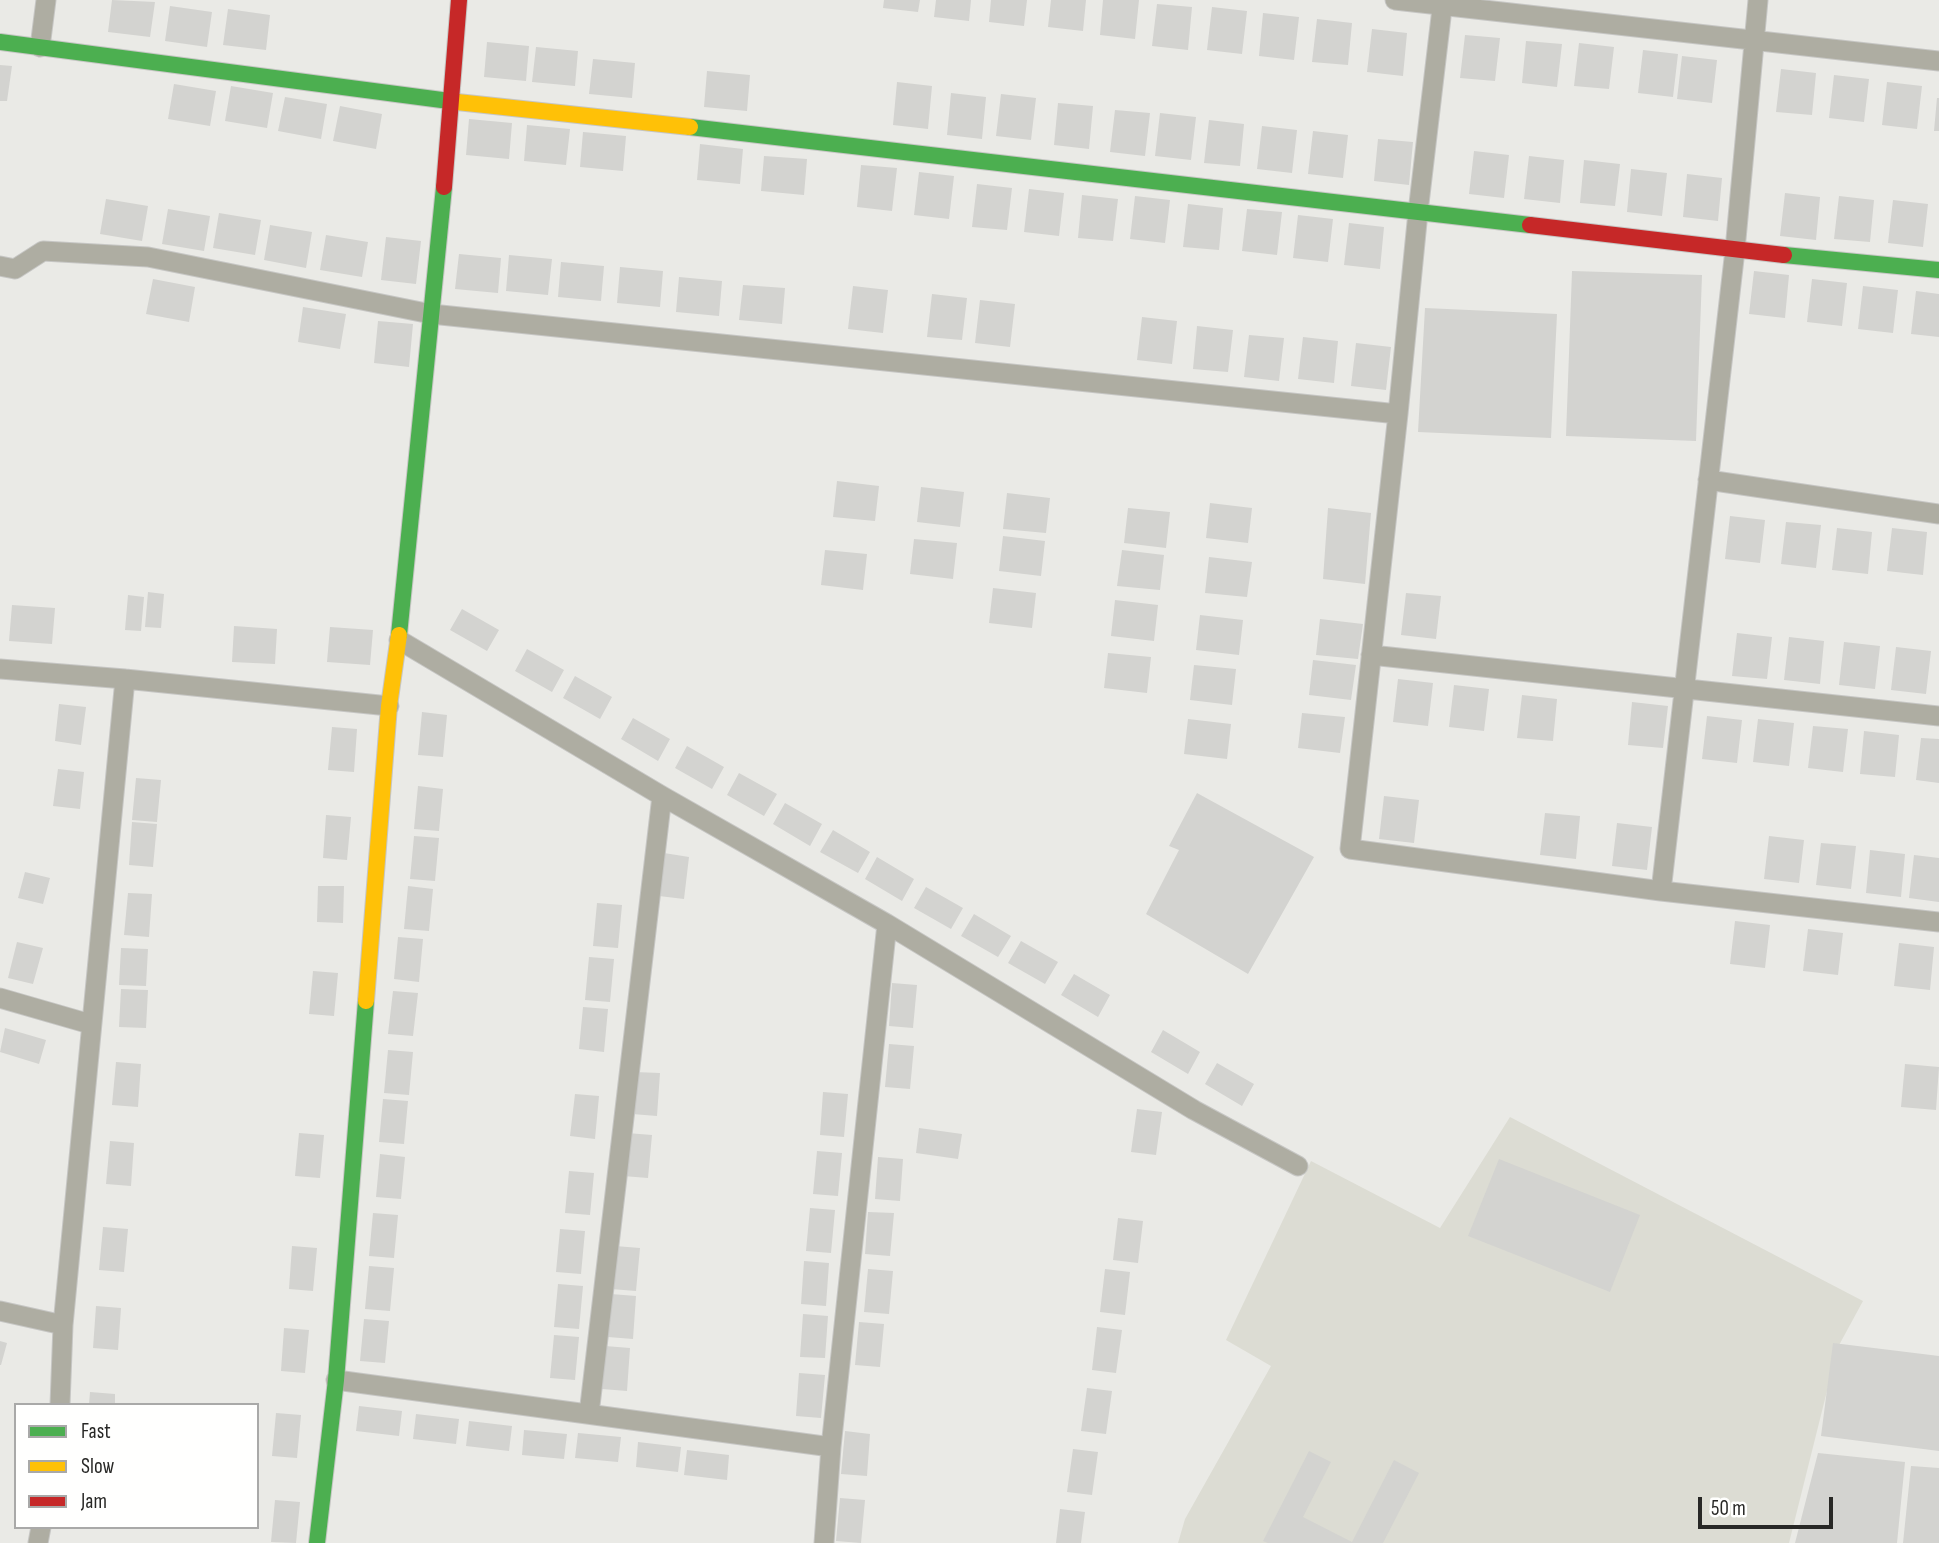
<!DOCTYPE html>
<html>
<head>
<meta charset="utf-8">
<style>
  body { margin:0 }
  #map { position:relative; width:1939px; height:1543px; overflow:hidden; background:#eaeae6; font-family:"Sofia Sans Condensed",sans-serif }
  canvas { display:block }
  .legend { position:absolute; left:14px; top:1403px; width:245px; height:126px; box-sizing:border-box; background:#fffffe; border:2px solid #a9a9a8; margin:0; padding:9px 12px; list-style:none; font-size:21px; color:#282826 }
  .legend li { display:flex; align-items:center; gap:14px; height:35px }
  .legend b { width:35px; border:2px solid #a9a9a8 }
  .scale { position:absolute; left:1698px; top:1497px; width:135px; height:32px; box-sizing:border-box; border:4px solid #282826; border-top:0; padding-left:9px; font-size:21px; line-height:24px; white-space:nowrap; color:#282826; -webkit-text-stroke:5px #fffffe; paint-order:stroke }
</style>
</head>
<body>
<div id="map">
<canvas width="1939" height="1543"></canvas>
<ul class="legend">
<li><b style="height:9px;background:#4caf50"></b>Fast</li>
<li><b style="height:9px;background:#ffc107"></b>Slow</li>
<li><b style="height:9px;background:#c62828"></b>Jam</li>
</ul>
<div class="scale">50 m</div>
</div>
<script>
const ctx = document.querySelector('canvas').getContext('2d');
ctx.lineJoin = 'round';
function fill(path, color) {
  ctx.fillStyle = color;
  ctx.fill(path, 'evenodd');
}
function poly(rows) {
  const path = new Path2D();
  for (const r of rows) {
    path.moveTo(r[0], r[1]);
    for (let i = 2; i < r.length; i += 2) path.lineTo(r[i], r[i + 1]);
  }
  return path;
}
function trace(path, color, width, dash) {
  ctx.strokeStyle = color;
  ctx.lineWidth = width;
  ctx.lineCap = dash ? 'butt' : 'round';
  ctx.setLineDash(dash || []);
  ctx.stroke(path);
}
const built = poly([
  [1510,1117,1863,1301,1838,1347,1789,1543,1178,1543,1185,1519,1271,1366,1226,1340,1311,1161,1440,1228]
]);
const building = poly([
  [112,0,155,2,150,37,108,32],
  [884,0,920,0,918,12,883,8],
  [936,0,971,0,969,21,934,17],
  [991,0,1027,0,1024,26,989,22],
  [1051,0,1086,0,1083,31,1048,27],
  [1103,0,1139,0,1135,39,1100,35],
  [1157,4,1192,7,1188,50,1152,46],
  [170,6,212,12,207,47,165,41],
  [1212,7,1247,11,1242,54,1207,50],
  [228,9,270,15,266,50,223,45],
  [1263,13,1299,17,1294,60,1259,56],
  [1317,19,1352,23,1348,65,1312,62],
  [1372,29,1407,33,1403,76,1367,72],
  [1465,35,1500,38,1495,81,1460,78],
  [1526,41,1562,44,1557,87,1522,83],
  [487,42,529,46,526,81,484,77],
  [1579,43,1614,47,1609,89,1574,86],
  [536,47,578,51,575,86,532,82],
  [1643,50,1678,54,1673,97,1638,93],
  [1682,56,1717,60,1712,103,1677,99],
  [593,59,635,63,632,98,589,94],
  [0,65,12,66,7,101,0,101],
  [1781,69,1816,73,1812,115,1776,112],
  [707,71,750,75,747,111,704,107],
  [1834,75,1869,79,1864,122,1829,118],
  [897,82,932,86,928,129,893,125],
  [1887,82,1922,86,1917,129,1882,125],
  [174,84,216,91,210,126,168,119],
  [231,86,273,93,267,128,225,121],
  [951,93,986,97,982,139,947,135],
  [1001,94,1036,98,1031,140,996,136],
  [285,97,327,104,321,139,278,131],
  [1937,98,1939,98,1939,131,1934,131],
  [1058,103,1093,106,1089,149,1054,145],
  [340,106,382,114,376,149,333,141],
  [1115,110,1150,113,1145,156,1110,152],
  [1160,113,1196,117,1191,160,1155,156],
  [469,119,512,123,509,159,466,155],
  [1209,120,1244,124,1240,166,1204,163],
  [527,125,570,129,566,165,524,161],
  [1262,126,1297,130,1292,173,1257,169],
  [1313,131,1348,135,1343,178,1308,174],
  [583,132,626,136,623,171,580,167],
  [1378,139,1413,142,1409,185,1374,181],
  [700,144,743,149,740,184,697,180],
  [1474,151,1509,155,1504,198,1469,194],
  [764,156,807,159,804,195,761,191],
  [1529,156,1564,160,1560,203,1524,199],
  [1584,160,1620,164,1615,206,1580,203],
  [861,165,897,168,892,211,857,207],
  [1631,169,1667,173,1662,216,1627,212],
  [919,172,954,176,949,219,914,215],
  [1687,174,1722,178,1718,221,1683,217],
  [977,184,1012,188,1007,230,972,227],
  [1029,189,1064,193,1059,236,1024,232],
  [1785,193,1820,197,1816,240,1780,236],
  [1082,195,1118,199,1113,241,1078,238],
  [1135,196,1170,200,1165,243,1130,239],
  [1839,196,1874,200,1870,242,1834,239],
  [106,199,148,206,142,241,100,234],
  [1893,200,1928,204,1923,247,1888,243],
  [1188,204,1223,208,1219,250,1183,247],
  [168,209,210,216,204,251,162,244],
  [1247,209,1282,212,1277,255,1242,251],
  [219,213,261,220,255,255,213,248],
  [1298,215,1333,219,1328,262,1293,258],
  [1349,223,1384,227,1380,269,1344,265],
  [270,225,312,232,306,268,264,260],
  [326,235,368,242,362,277,320,270],
  [386,237,421,241,416,284,381,280],
  [459,254,501,258,498,293,455,289],
  [509,255,552,259,548,295,506,291],
  [561,262,604,266,601,301,558,297],
  [620,267,663,271,660,307,617,303],
  [1572,271,1702,275,1696,441,1566,436],
  [1754,271,1789,275,1785,318,1749,314],
  [679,277,722,281,719,316,676,312],
  [153,279,195,287,189,322,146,314],
  [1812,279,1847,283,1842,326,1807,322],
  [743,285,785,288,782,324,739,320],
  [853,286,888,290,883,333,848,329],
  [1863,286,1898,290,1893,333,1858,329],
  [1916,291,1939,294,1939,337,1911,334],
  [932,294,967,298,962,340,927,337],
  [980,300,1015,304,1010,347,975,343],
  [303,307,346,314,340,349,298,342],
  [1425,308,1557,314,1551,438,1418,432],
  [1142,317,1177,321,1172,364,1137,360],
  [378,321,413,324,409,367,374,363],
  [1197,326,1233,330,1228,372,1193,369],
  [1249,335,1284,338,1279,381,1244,377],
  [1303,337,1338,341,1334,383,1298,379],
  [1356,343,1391,347,1386,390,1351,386],
  [837,481,879,486,875,521,833,517],
  [921,487,964,492,960,527,917,522],
  [1007,493,1050,498,1046,533,1003,529],
  [1210,503,1252,508,1248,543,1206,538],
  [1128,508,1170,512,1166,548,1124,543],
  [1328,508,1371,513,1365,584,1323,579],
  [1730,516,1765,520,1760,563,1725,559],
  [1786,522,1821,525,1816,568,1781,564],
  [1837,528,1872,532,1868,574,1832,570],
  [1892,528,1927,532,1923,575,1887,571],
  [1003,536,1045,541,1041,576,999,571],
  [914,539,957,543,953,579,910,574],
  [825,550,867,554,863,590,821,585],
  [1122,550,1164,555,1160,590,1117,586],
  [1209,557,1252,562,1247,597,1205,593],
  [993,588,1036,593,1032,628,989,623],
  [148,592,164,594,161,628,145,627],
  [1406,593,1441,596,1436,639,1401,635],
  [128,595,144,597,141,631,125,630],
  [1115,600,1158,605,1154,641,1111,636],
  [12,605,55,608,52,644,9,641],
  [462,609,499,630,487,651,450,630],
  [1200,615,1243,620,1239,655,1196,650],
  [1320,619,1363,624,1358,659,1316,655],
  [234,626,277,629,275,664,232,662],
  [330,627,373,630,370,665,327,662],
  [1737,633,1772,637,1767,679,1732,676],
  [1789,637,1824,641,1820,684,1784,680],
  [1844,642,1880,646,1875,689,1839,685],
  [1896,647,1931,651,1926,694,1891,690],
  [527,649,564,670,552,692,515,671],
  [1108,653,1151,657,1147,693,1104,688],
  [1313,660,1356,665,1351,700,1309,695],
  [1194,665,1236,669,1232,705,1190,700],
  [575,676,612,697,600,719,563,698],
  [1398,679,1433,683,1428,726,1393,722],
  [1454,685,1489,689,1484,731,1449,727],
  [1522,695,1557,699,1553,741,1517,738],
  [1632,702,1668,706,1663,748,1628,745],
  [59,704,86,707,81,745,55,741],
  [422,712,447,715,443,757,418,755],
  [1302,713,1345,717,1340,753,1298,748],
  [1707,716,1742,720,1737,763,1702,759],
  [633,718,670,739,658,761,621,739],
  [1188,719,1231,724,1227,759,1184,754],
  [1758,719,1794,723,1789,766,1753,762],
  [1813,726,1848,729,1843,772,1808,768],
  [332,727,357,729,354,772,328,770],
  [1864,731,1899,735,1895,777,1860,774],
  [1921,738,1939,739,1939,783,1916,780],
  [687,746,724,767,712,789,675,768],
  [58,769,84,772,80,809,53,806],
  [739,773,777,794,764,816,727,795],
  [136,778,161,780,157,822,132,820],
  [418,786,443,789,439,831,414,829],
  [1197,793,1314,857,1248,974,1146,914,1179,850,1169,846],
  [1384,796,1419,800,1414,843,1379,839],
  [785,803,822,824,810,846,773,824],
  [1545,813,1580,816,1576,859,1540,855],
  [326,815,351,817,347,860,323,858],
  [132,822,157,824,153,867,129,865],
  [1617,823,1652,827,1647,870,1612,866],
  [833,830,870,852,858,873,820,852],
  [414,836,439,838,435,881,410,879],
  [1769,836,1804,840,1799,883,1764,879],
  [1821,843,1856,846,1851,889,1816,885],
  [1870,850,1905,854,1901,897,1866,893],
  [664,853,689,857,684,899,659,896],
  [1914,855,1939,858,1939,902,1909,898],
  [877,857,914,879,902,901,865,879],
  [25,872,50,878,43,904,18,898],
  [318,886,344,886,343,923,317,922],
  [408,886,433,889,429,931,404,929],
  [926,887,963,908,951,929,914,908],
  [128,893,152,894,149,937,124,935],
  [597,903,622,905,618,948,593,946],
  [974,914,1011,936,998,957,961,936],
  [1735,921,1770,925,1765,968,1730,964],
  [1808,929,1843,933,1838,975,1803,971],
  [398,937,423,939,419,982,394,979],
  [1021,941,1058,962,1045,984,1008,963],
  [17,942,43,948,33,984,8,978],
  [1899,943,1934,947,1930,990,1894,986],
  [121,948,148,949,146,986,119,985],
  [589,957,614,959,610,1002,585,1000],
  [313,971,338,973,334,1016,309,1014],
  [1074,974,1110,995,1098,1017,1061,995],
  [892,983,917,985,913,1028,889,1026],
  [121,989,148,990,146,1028,119,1027],
  [393,991,418,993,413,1036,388,1034],
  [583,1007,608,1009,604,1052,579,1049],
  [5,1028,46,1040,39,1064,0,1052],
  [1163,1030,1200,1052,1188,1074,1151,1052],
  [889,1044,914,1046,910,1089,885,1087],
  [388,1050,413,1052,409,1095,384,1093],
  [116,1062,141,1064,138,1107,112,1105],
  [1217,1063,1254,1084,1242,1106,1205,1084],
  [1905,1064,1939,1067,1936,1110,1901,1107],
  [635,1072,660,1073,657,1116,632,1114],
  [823,1092,848,1094,844,1137,820,1135],
  [575,1094,599,1096,595,1139,570,1136],
  [383,1099,408,1101,404,1144,379,1142],
  [1137,1109,1162,1112,1156,1155,1131,1152],
  [919,1128,962,1134,958,1159,916,1153],
  [299,1133,324,1135,320,1178,295,1176],
  [627,1133,652,1135,648,1178,623,1176],
  [110,1141,134,1143,131,1186,106,1184],
  [817,1151,842,1153,838,1196,813,1194],
  [380,1154,405,1157,401,1199,376,1197],
  [878,1157,903,1159,900,1201,875,1199],
  [1499,1159,1640,1215,1610,1292,1468,1236],
  [569,1171,594,1173,590,1215,565,1213],
  [810,1208,835,1210,831,1253,806,1251],
  [868,1212,894,1213,890,1256,865,1254],
  [373,1213,398,1215,394,1258,369,1256],
  [1118,1218,1143,1221,1138,1263,1113,1260],
  [103,1227,128,1229,124,1272,99,1270],
  [560,1229,585,1231,581,1274,556,1272],
  [292,1246,317,1248,313,1291,289,1289],
  [615,1246,640,1248,636,1291,611,1289],
  [804,1261,829,1263,826,1306,801,1304],
  [369,1266,394,1268,390,1311,365,1309],
  [868,1269,893,1271,889,1314,864,1312],
  [1105,1269,1130,1272,1125,1315,1100,1312],
  [558,1284,583,1286,579,1329,554,1327],
  [611,1294,636,1296,633,1339,608,1337],
  [96,1306,121,1308,118,1350,93,1348],
  [803,1314,828,1316,825,1358,800,1357],
  [364,1319,389,1321,385,1363,360,1361],
  [859,1322,884,1324,880,1367,855,1365],
  [1097,1327,1122,1330,1116,1373,1092,1370],
  [284,1328,309,1330,305,1373,281,1371],
  [554,1335,579,1337,575,1380,550,1378],
  [0,1341,7,1343,1,1365,0,1365],
  [1833,1343,1939,1356,1939,1451,1821,1436],
  [605,1346,630,1348,627,1391,602,1389],
  [799,1373,825,1375,821,1418,796,1416],
  [1087,1388,1112,1391,1106,1434,1081,1431],
  [90,1392,115,1394,115,1405,89,1405],
  [359,1406,402,1411,399,1436,356,1431],
  [276,1413,301,1415,297,1458,272,1456],
  [416,1414,459,1419,456,1444,413,1439],
  [469,1421,512,1426,509,1451,466,1446],
  [524,1430,567,1434,564,1459,522,1455],
  [845,1431,870,1434,867,1476,841,1474],
  [578,1433,621,1437,618,1462,575,1458],
  [638,1442,681,1447,678,1472,636,1467],
  [1073,1449,1098,1452,1092,1495,1067,1492],
  [687,1450,729,1455,727,1480,684,1475],
  [1309,1451,1331,1462,1303,1517,1352,1542,1394,1460,1419,1473,1383,1543,1268,1543,1263,1541],
  [1818,1453,1905,1462,1897,1543,1795,1543],
  [1911,1466,1939,1468,1939,1543,1903,1543],
  [840,1498,865,1500,861,1543,836,1541],
  [275,1500,300,1502,296,1543,271,1542],
  [1060,1509,1085,1512,1081,1543,1056,1543]
]);
const street = poly([
  [1395,0,1939,61],
  [1443,0,1418,212,1398,414,1350,849,1661,891,1939,922],
  [40,47,46,0],
  [0,266,15,269,43,251,148,257,431,314,1398,414],
  [1708,480,1939,514],
  [399,640,662,796,887,924,1194,1110,1298,1166],
  [1371,655,1939,716],
  [0,669,125,679,389,706],
  [1661,891,1735,250,1758,0],
  [0,998,90,1024],
  [0,1311,63,1325],
  [336,1380,831,1447],
  [60,1405,63,1325,125,679],
  [589,1414,662,796],
  [38,1543,41,1527],
  [824,1543,831,1447,887,924]
]);
const fast = poly([
  [0,42,457,102],
  [690,127,1530,225],
  [1784,255,1939,270],
  [399,635,444,187],
  [317,1543,336,1380,366,1001]
]);
const slow = poly([
  [457,102,690,127],
  [366,1001,389,706,399,635]
]);
const jam = poly([
  [444,187,459,0],
  [1530,225,1784,255]
]);
fill(built, '#dcdcd3');
fill(building, '#d3d3d0');
trace(street, '#c6c6c4', 21);
trace(fast, '#c6c6c4', 18);
trace(slow, '#c6c6c4', 18);
trace(jam, '#c6c6c4', 18);
trace(street, '#aeada2', 19);
trace(fast, '#4caf50', 16);
trace(slow, '#ffc107', 16);
trace(jam, '#c62828', 16);
</script>
</body>
</html>
